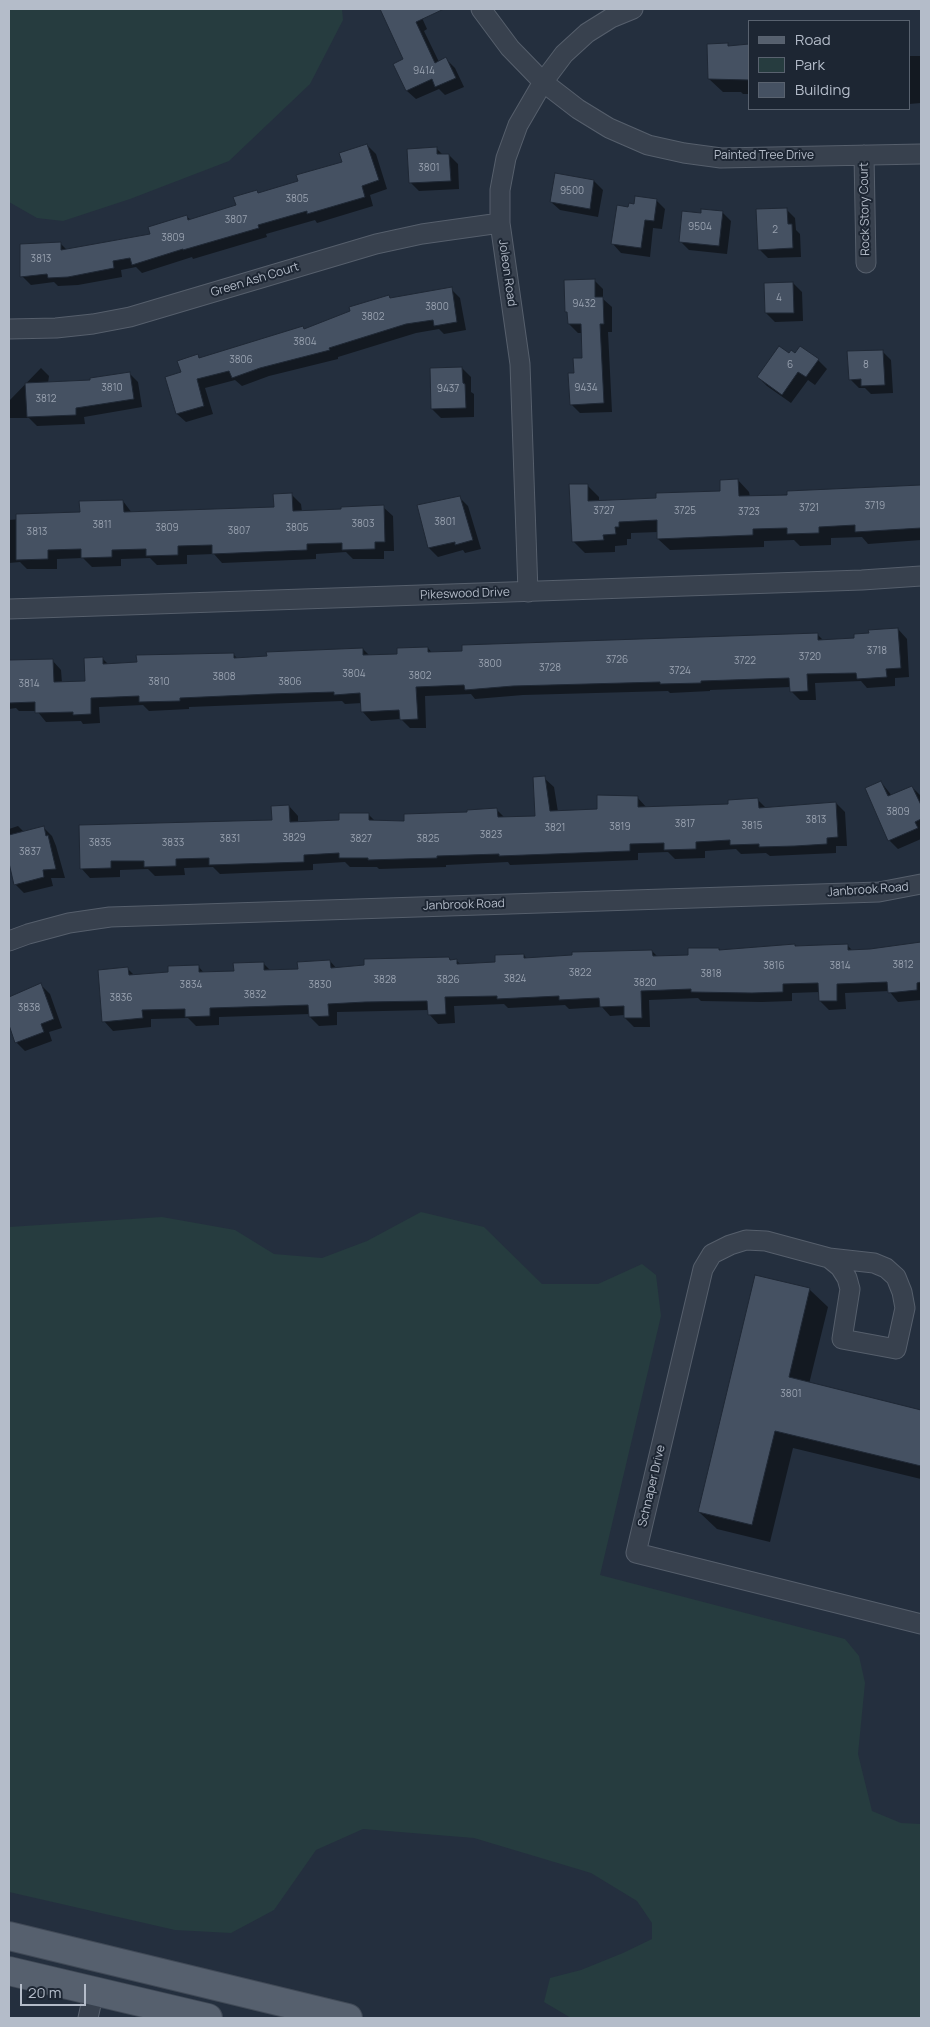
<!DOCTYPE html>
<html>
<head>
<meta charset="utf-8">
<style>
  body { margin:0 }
  #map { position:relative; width:930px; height:2027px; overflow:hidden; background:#242f3e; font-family:Manrope,sans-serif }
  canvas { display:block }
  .frame { position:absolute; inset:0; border:10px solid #b4bcc9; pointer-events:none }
  .legend { position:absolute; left:748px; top:20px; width:162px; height:90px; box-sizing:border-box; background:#1d2633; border:1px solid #59626f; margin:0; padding:6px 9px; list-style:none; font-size:15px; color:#b4bcc9 }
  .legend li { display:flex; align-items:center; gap:10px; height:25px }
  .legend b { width:25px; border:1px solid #59626f }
  .scale { position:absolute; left:20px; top:1984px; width:66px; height:22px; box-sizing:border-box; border:2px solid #b4bcc9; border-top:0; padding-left:6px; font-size:15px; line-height:18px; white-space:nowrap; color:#b4bcc9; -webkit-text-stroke:4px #1d2633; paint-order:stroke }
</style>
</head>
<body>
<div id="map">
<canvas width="930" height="2027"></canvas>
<div class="frame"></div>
<ul class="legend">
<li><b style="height:6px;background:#56606e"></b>Road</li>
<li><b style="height:14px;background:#263c3f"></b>Park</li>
<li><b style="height:14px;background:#455162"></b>Building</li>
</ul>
<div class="scale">20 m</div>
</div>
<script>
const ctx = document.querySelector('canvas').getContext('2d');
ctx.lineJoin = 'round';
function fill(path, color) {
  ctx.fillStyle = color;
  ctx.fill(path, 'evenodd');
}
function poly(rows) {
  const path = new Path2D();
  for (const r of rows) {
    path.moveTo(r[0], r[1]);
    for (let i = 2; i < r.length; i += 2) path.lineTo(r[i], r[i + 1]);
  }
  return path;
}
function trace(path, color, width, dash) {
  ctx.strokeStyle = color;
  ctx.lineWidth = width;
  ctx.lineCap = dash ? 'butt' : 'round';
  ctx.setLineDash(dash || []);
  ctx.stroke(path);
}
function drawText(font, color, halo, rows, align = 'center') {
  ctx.font = font + ' Manrope,sans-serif';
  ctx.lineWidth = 4;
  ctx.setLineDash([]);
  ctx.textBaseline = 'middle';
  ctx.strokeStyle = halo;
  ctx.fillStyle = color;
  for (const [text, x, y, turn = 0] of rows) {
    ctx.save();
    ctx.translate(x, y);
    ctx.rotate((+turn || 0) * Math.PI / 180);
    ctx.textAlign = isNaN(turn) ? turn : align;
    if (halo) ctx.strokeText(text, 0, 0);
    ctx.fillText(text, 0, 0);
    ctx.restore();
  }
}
const green = poly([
  [9,9,342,9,343,20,310,84,229,161,130,199,63,221,37,218,9,202],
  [421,1212,484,1227,542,1284,598,1284,642,1264,656,1275,661,1316,600,1575,845,1639,859,1656,865,1683,858,1754,872,1811,901,1823,921,1824,921,2018,571,2018,544,2002,550,1978,581,1970,623,1953,652,1939,652,1923,637,1901,591,1873,474,1838,363,1829,316,1850,274,1910,231,1933,175,1930,9,1892,9,1227,162,1217,235,1230,274,1254,322,1258,367,1241]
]);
const shadow = poly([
  [381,9,418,9,427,29,424,31,439,62,446,59,455,68,464,87,445,95,439,89,416,99,407,91,405,60],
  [727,45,730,47,749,46,749,94,743,94,741,92,723,92,709,79],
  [909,56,921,56,921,103,909,104],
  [367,145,376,154,387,189,370,195,373,206,317,223,315,220,266,234,267,237,193,259,192,257,142,273,136,267,121,270,122,277,78,285,58,286,54,282,31,285,22,276,60,243,67,250,152,235,186,216,191,220,237,206,257,191,259,194,299,182,343,163],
  [437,149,443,155,449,155,458,164,459,189,419,191,410,182],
  [556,175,594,181,603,190,598,217,560,210,551,202],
  [656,200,665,209,662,229,653,228,650,257,621,253,613,244,629,208],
  [786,209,795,218,796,230,800,234,801,257,768,258,760,250],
  [722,212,731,221,727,254,689,250,680,241,702,215],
  [594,280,603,289,603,299,612,307,612,332,608,332,612,412,580,413,571,404,575,374,583,359,582,333,578,333,569,324],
  [793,283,802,292,803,321,775,322,766,313],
  [451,289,460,298,466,330,444,334,439,329,416,333,338,357,338,359,269,376,242,386,235,380,205,388,213,414,186,422,177,414,183,373,198,356,201,359,303,327,305,330,389,296,391,299],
  [882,351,891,360,893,393,871,394,865,388,859,388,850,379],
  [796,355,818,360,827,369,815,385,808,380,791,403,767,386,758,377],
  [41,368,49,376,48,383,92,381,129,373,138,382,142,407,84,417,85,424,37,426,29,418,9,418,9,401],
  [462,368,471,377,471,392,474,394,474,417,441,418,432,409],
  [738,480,749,492,750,497,921,486,921,540,868,544,862,537,831,538,831,545,800,546,794,540,764,541,764,547,670,550,658,539,658,532,631,533,631,539,627,539,627,545,615,546,615,552,585,553,573,541,587,485,599,497,599,501,658,499,722,492],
  [292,495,301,504,302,512,383,507,393,516,394,551,384,551,384,559,353,559,346,552,316,554,316,559,222,563,214,554,187,555,187,564,157,565,150,558,121,559,121,566,92,567,83,558,57,559,57,569,27,569,20,562,9,563,9,520,81,514,123,501,132,513,275,508],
  [459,497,468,506,481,549,465,553,463,550,438,557,429,548,418,506],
  [898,629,907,639,909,677,895,678,895,686,867,688,861,681,815,683,816,700,800,700,791,691,791,687,710,690,710,691,670,693,668,691,523,695,475,699,471,694,425,696,426,728,410,728,401,719,371,721,362,711,362,703,345,704,342,701,189,707,189,709,149,711,143,705,99,707,100,723,83,724,81,721,46,722,37,711,19,711,16,708,9,709,9,661,52,660,61,670,62,683,86,682,102,658,109,665,233,654,238,659,363,649,370,656,398,655,428,648,433,654,817,634,824,641,855,639],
  [544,778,554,787,558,812,598,811,637,797,647,808,729,805,758,800,767,809,836,803,845,812,847,846,836,846,836,853,770,856,766,853,741,854,736,849,705,851,705,858,675,859,668,852,638,853,638,860,510,865,508,862,446,865,446,867,379,869,377,867,350,867,345,862,313,864,313,870,220,874,213,867,184,868,185,875,155,876,148,869,120,870,120,877,90,878,81,868,273,821,289,806,298,816,298,823,340,821,368,814,376,822,405,822,497,810,505,818,536,818],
  [881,782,892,796,912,787,921,796,921,839,898,849,889,840],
  [18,826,24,832,43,827,52,836,56,846,65,878,51,878,53,886,24,893,15,884,9,858,9,829],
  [921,943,921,1000,898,1002,889,991,845,993,846,1009,829,1010,820,1001,820,992,792,993,792,1001,762,1002,701,1001,698,998,649,1000,650,1027,634,1027,625,1018,625,1015,610,1016,602,1007,569,1009,565,1005,508,1008,504,1004,454,1006,455,1023,438,1024,429,1014,429,1010,337,1012,337,1025,319,1026,310,1017,310,1014,219,1017,219,1025,196,1026,188,1018,151,1019,151,1027,113,1031,104,1021,128,969,135,976,169,973,198,966,205,974,235,973,264,964,271,971,299,971,330,961,337,969,449,958,451,961,457,961,461,965,497,963,524,955,527,959,652,951,658,957,689,956,719,949,721,951,795,945,797,947,848,946,853,951,870,951],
  [41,985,50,994,62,1028,49,1032,52,1041,25,1051,16,1042,9,1021,9,998],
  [756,1276,810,1290,828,1307,809,1384,921,1411,921,1479,793,1448,770,1542,717,1529,699,1512]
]);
const building = poly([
  [380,9,444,9,416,22,435,63,446,57,456,78,435,87,432,79,406,91,393,64,403,59,380,9],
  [728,43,728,46,749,44,749,80,708,79,707,44,728,43],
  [367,144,379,180,362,186,365,197,307,214,307,211,258,225,259,228,183,250,183,249,132,265,130,258,113,261,114,268,68,277,48,278,47,274,20,277,20,244,61,242,61,250,150,234,148,227,187,215,188,220,236,205,233,197,257,190,258,193,298,181,296,175,342,162,339,153,367,144],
  [437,147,437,154,449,154,451,181,409,183,407,149,437,147],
  [555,173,594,180,590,209,550,202,555,173],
  [635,196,657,199,654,221,645,220,641,248,611,244,617,205,628,207,629,203,634,204,635,196],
  [787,208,788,224,792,224,793,248,758,250,756,209,787,208],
  [701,209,723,211,719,246,679,242,682,211,701,213,701,209],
  [595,279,595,297,603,297,604,324,600,324,604,403,570,405,568,373,574,373,573,358,582,358,581,324,568,324,567,312,565,312,564,280,595,279],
  [793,282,794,313,765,313,764,283,793,282],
  [452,287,457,322,434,326,433,320,406,324,329,348,330,350,260,368,232,378,229,371,197,379,204,406,176,414,165,377,181,372,177,361,198,354,199,358,303,326,304,329,350,311,349,307,389,295,390,298,452,287],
  [779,346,789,353,791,350,795,353,800,346,819,359,806,377,798,372,782,395,757,377,779,346],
  [883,350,885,385,861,386,861,379,849,380,847,351,883,350],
  [462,367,463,383,465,384,466,408,431,409,430,368,462,367],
  [130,372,134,399,76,408,76,415,27,417,25,383,90,380,90,378,130,372],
  [738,479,739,496,787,495,787,491,921,485,921,528,855,532,855,525,819,527,819,533,787,534,787,528,753,529,753,535,657,539,657,520,619,522,619,527,615,527,616,534,603,535,604,540,572,542,569,484,588,484,588,501,656,498,656,493,720,491,720,480,738,479],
  [292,493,293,511,341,509,341,507,384,505,385,542,375,542,375,549,342,550,342,543,307,544,307,550,212,554,212,545,178,546,178,555,146,556,146,549,112,550,112,557,81,558,81,549,48,550,48,559,16,560,16,514,80,512,79,501,123,500,124,512,274,507,273,494,292,493],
  [460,496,473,540,455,545,455,542,428,548,417,505,460,496],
  [898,628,901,668,886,669,887,677,857,679,856,673,807,674,808,691,790,692,789,678,701,681,701,683,660,684,660,682,513,686,465,690,464,685,416,687,418,719,400,720,399,710,361,712,360,693,334,695,334,692,270,694,180,698,180,701,139,702,139,696,91,698,91,714,73,715,73,712,35,713,35,702,9,703,9,660,53,659,54,682,85,681,84,658,103,657,103,664,137,662,136,655,234,653,234,658,267,656,266,652,363,648,363,655,397,654,397,648,428,647,428,652,462,651,462,645,818,633,818,640,854,638,854,634,869,633,868,630,898,628],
  [545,776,550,811,597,809,597,795,638,796,638,807,728,804,728,800,758,798,759,808,836,802,838,837,827,838,827,844,795,846,759,847,759,844,730,845,730,840,696,842,696,849,664,850,664,843,630,844,630,851,499,856,499,854,437,856,437,858,368,860,368,858,339,858,339,853,304,855,304,862,209,865,209,858,176,859,176,866,144,867,144,861,111,861,111,868,80,869,79,825,272,820,271,806,289,805,290,822,339,820,339,813,369,813,369,820,404,821,404,814,467,812,467,810,497,808,498,817,535,816,533,777,545,776],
  [881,781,888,796,912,786,921,805,921,819,915,822,918,828,888,841,865,788,881,781],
  [44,826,46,836,48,835,56,869,43,870,44,877,14,885,9,863,9,835,44,826],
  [921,942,921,982,917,983,917,990,888,993,887,982,837,984,837,1001,819,1001,818,983,783,984,783,992,752,993,691,992,691,989,641,991,642,1018,624,1018,624,1006,600,1007,599,998,559,1000,559,996,497,999,497,996,445,997,446,1014,428,1015,427,1001,365,1002,328,1004,329,1016,309,1017,308,1005,210,1008,210,1016,185,1017,185,1009,142,1010,143,1018,102,1022,98,970,128,967,129,975,168,972,168,966,199,965,199,972,234,971,233,963,264,962,264,970,298,969,297,962,330,960,331,968,364,965,364,959,449,957,450,960,457,959,457,964,495,962,495,955,524,954,524,958,572,955,572,952,652,950,653,956,688,955,688,948,719,948,719,950,795,944,795,946,848,944,848,950,870,949,921,942],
  [41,983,54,1019,41,1024,44,1032,15,1043,9,1025,9,997,41,983],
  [755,1275,810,1288,789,1377,921,1410,921,1466,775,1431,752,1525,698,1512,755,1275]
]);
const minor = poly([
  [481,9,510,48,543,82,578,109,609,128,648,145,684,153,721,158,921,154],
  [864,155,866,263],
  [9,329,56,328,93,324,130,317,376,244,422,234,500,223],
  [528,592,520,364,500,223,500,190,506,158,518,125,543,82,564,54,587,33,611,18,633,9],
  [9,609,862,580,921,576],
  [9,941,28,934,69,923,110,917,879,892,921,884],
  [829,1258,874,1263,886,1268,896,1277,902,1292,905,1308,896,1349,842,1339,850,1289,847,1278,840,1267,829,1258,766,1241,746,1240,730,1245,712,1254,703,1269,636,1553,921,1624],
  [88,2018,94,1991]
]);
const primary = poly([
  [9,1936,348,2018],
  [9,1971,208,2018]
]);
const numberNames = [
  ["9414",424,71],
  ["3801",429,168],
  ["9500",572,191],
  ["3805",297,199],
  ["3807",236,220],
  ["9504",700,227],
  ["2",775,230],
  ["3809",173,238],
  ["3813",41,259],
  ["4",779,298],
  ["9432",584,304],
  ["3800",437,307],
  ["3802",373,317],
  ["3804",305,342],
  ["3806",241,360],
  ["6",790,365],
  ["8",866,365],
  ["3810",112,388],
  ["9434",586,388],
  ["9437",448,389],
  ["3812",46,399],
  ["3719",875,506],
  ["3721",809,508],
  ["3727",604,511],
  ["3725",685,511],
  ["3723",749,512],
  ["3801",445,522],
  ["3803",363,524],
  ["3811",102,525],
  ["3809",167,528],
  ["3805",297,528],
  ["3807",239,531],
  ["3813",37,532],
  ["3718",877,651],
  ["3720",810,657],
  ["3726",617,660],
  ["3722",745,661],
  ["3800",490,664],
  ["3728",550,668],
  ["3724",680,671],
  ["3804",354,674],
  ["3802",420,676],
  ["3808",224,677],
  ["3810",159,682],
  ["3806",290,682],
  ["3814",29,684],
  ["3809",898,812],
  ["3813",816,820],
  ["3817",685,824],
  ["3815",752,826],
  ["3819",620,827],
  ["3821",555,828],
  ["3823",491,835],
  ["3829",294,838],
  ["3831",230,839],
  ["3827",361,839],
  ["3825",428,839],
  ["3835",100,843],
  ["3833",173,843],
  ["3837",30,852],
  ["3812",903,965],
  ["3816",774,966],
  ["3814",840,966],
  ["3822",580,973],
  ["3818",711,974],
  ["3824",515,979],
  ["3828",385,980],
  ["3826",448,980],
  ["3820",645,983],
  ["3834",191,985],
  ["3830",320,985],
  ["3832",255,995],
  ["3836",121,998],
  ["3838",29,1008],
  ["3801",791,1394]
];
const streetNames = [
  ["Painted Tree Drive",764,156],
  ["Rock Story Court",865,209,-91],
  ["Joleon Road",507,273,82],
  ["Green Ash Court",255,280,-17],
  ["Pikeswood Drive",465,594,-2],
  ["Janbrook Road",868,890,-4],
  ["Janbrook Road",464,905,-2],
  ["Schnaper Drive",652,1486,-77]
];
fill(green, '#263c3f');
fill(shadow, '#0007');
fill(building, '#455162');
trace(building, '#1f2835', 1);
trace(minor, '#565f6c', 21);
trace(primary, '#414a57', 30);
trace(minor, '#38414e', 19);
trace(primary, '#56606e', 28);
drawText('10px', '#98a1af', null, numberNames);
drawText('12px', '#b4bcc9', '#1d2633', streetNames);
</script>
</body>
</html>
